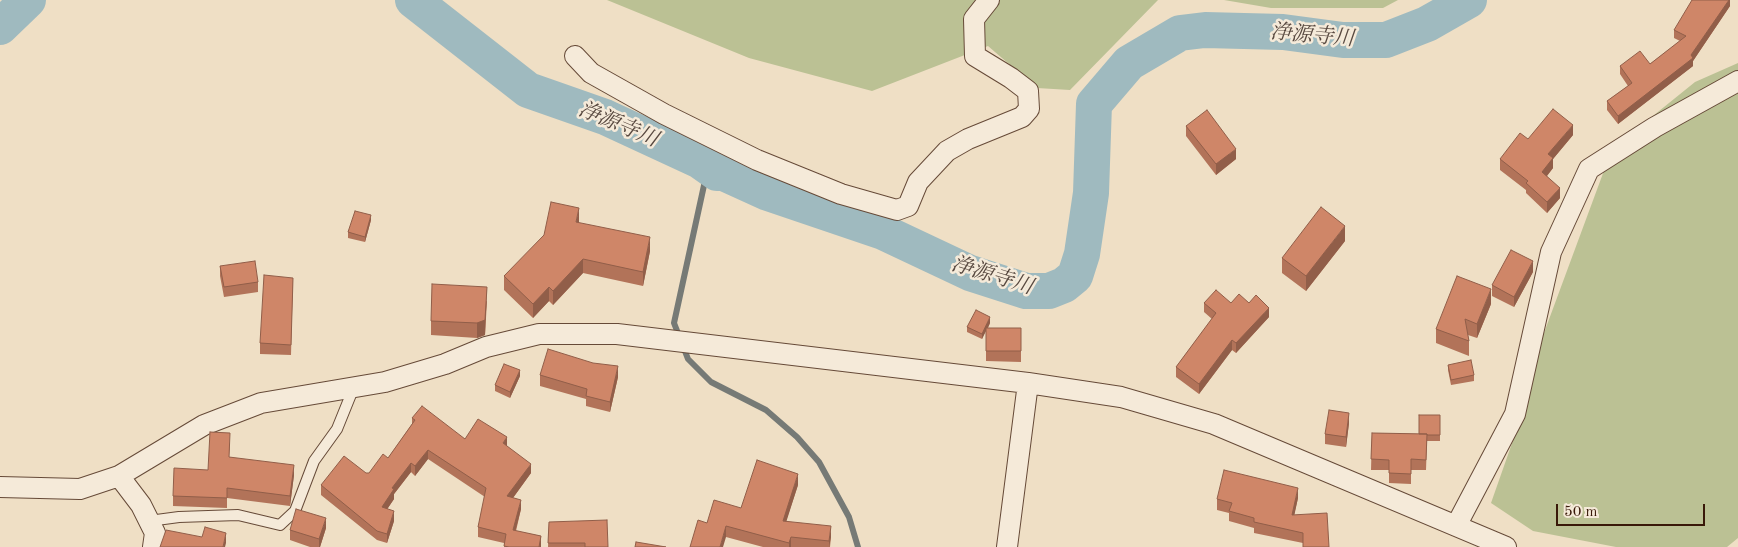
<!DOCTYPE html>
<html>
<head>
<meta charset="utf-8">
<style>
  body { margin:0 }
  #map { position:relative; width:1738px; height:547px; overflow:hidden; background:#efdfc5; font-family:"Old Standard TT",serif }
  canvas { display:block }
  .scale { position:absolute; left:1556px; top:504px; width:149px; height:22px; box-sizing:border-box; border:2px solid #391909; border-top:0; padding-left:6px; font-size:15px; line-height:18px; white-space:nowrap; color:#391909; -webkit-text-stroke:4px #f5ead9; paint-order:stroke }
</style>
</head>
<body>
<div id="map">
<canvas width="1738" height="547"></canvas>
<div class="scale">50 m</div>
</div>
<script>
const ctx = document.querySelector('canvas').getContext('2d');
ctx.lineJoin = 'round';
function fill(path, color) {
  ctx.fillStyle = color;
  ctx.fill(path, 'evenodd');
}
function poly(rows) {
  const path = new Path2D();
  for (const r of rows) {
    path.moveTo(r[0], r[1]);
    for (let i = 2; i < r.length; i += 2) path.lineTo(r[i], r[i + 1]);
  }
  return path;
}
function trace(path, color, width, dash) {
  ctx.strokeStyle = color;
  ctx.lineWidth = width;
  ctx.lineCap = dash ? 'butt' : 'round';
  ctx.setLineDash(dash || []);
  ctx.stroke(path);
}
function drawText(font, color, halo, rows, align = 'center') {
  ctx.font = font + ' "Old Standard TT","Noto Serif JP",serif';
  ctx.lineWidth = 5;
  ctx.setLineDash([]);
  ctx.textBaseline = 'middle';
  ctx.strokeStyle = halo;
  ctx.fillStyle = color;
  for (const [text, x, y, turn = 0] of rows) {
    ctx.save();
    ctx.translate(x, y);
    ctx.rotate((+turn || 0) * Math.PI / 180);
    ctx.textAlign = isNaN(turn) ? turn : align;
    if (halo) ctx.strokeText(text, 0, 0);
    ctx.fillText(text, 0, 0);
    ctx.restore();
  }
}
const green = poly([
  [607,0,1158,0,1070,90,1037,88,988,46,872,91,749,58],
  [1224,0,1398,0,1383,8,1271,8],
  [1738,63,1738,538,1727,547,1616,547,1533,531,1491,503,1517,429,1541,341,1612,149,1695,82]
]);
const stream = poly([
  [708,167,674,323,688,359,711,382,766,410,797,437,819,462,849,517,858,547]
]);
const river = poly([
  [413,0,528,90,605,117,700,161,717,173,724,173,768,193,883,232,970,273,1026,291,1049,291,1064,285,1075,276,1082,254,1091,193,1094,104,1129,63,1180,33,1205,30,1283,32,1343,40,1386,40,1427,24,1469,0],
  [0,27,28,0]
]);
const service = poly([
  [149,521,179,517,238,515,280,525,295,511,314,461,337,429,354,387]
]);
const minor = poly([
  [575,56,591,73,664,114,757,160,841,194,897,210,908,206,918,182,947,151,968,139,1022,117,1029,109,1028,91,1011,78,975,56,974,19,989,0],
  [119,476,141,505,155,533,153,547],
  [0,487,80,489,119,476,204,425,261,403,385,382,445,364,486,347,539,334,617,334,1028,383,1121,397,1214,424,1506,547],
  [1456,526,1515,414,1551,252,1589,169,1655,127,1738,81],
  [1007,547,1028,383]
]);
const wall = poly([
  [1730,0,1730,6,1693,61,1693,66,1618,124,1607,110,1607,101,1628,86,1620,74,1620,66,1650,64,1680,41,1674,38,1674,30],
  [1186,126,1236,159,1216,175,1186,136],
  [1573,135,1553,159,1553,168,1547,176,1560,198,1547,213,1526,193,1526,190,1500,170,1500,159,1528,139],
  [371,220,365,242,348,238,348,232],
  [579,222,579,223,650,251,643,286,583,273,553,305,549,301,533,318,504,290,504,276],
  [1345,241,1306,291,1282,273,1282,258],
  [220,266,258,282,258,292,224,297,220,276],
  [1533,272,1514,307,1492,296,1492,285],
  [293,278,291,355,260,354,260,343],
  [487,301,485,335,477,338,431,335,431,321],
  [1204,303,1249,303,1269,317,1236,353,1232,350,1199,394,1176,377,1176,367,1212,319,1204,312],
  [1491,304,1477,338,1468,335,1469,341,1469,356,1436,343,1436,329],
  [990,323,988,328,1021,328,1021,362,986,361,986,330,982,339,967,332,967,327],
  [1448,365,1474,375,1474,381,1451,385,1448,370],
  [540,375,618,377,610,412,586,406,586,399,540,386],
  [520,376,510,398,495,391,495,385],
  [1440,415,1440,441,1427,441,1426,470,1411,470,1411,484,1389,483,1389,470,1371,470,1372,433,1419,434],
  [412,418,465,439,507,446,531,473,513,498,521,509,516,531,541,536,541,547,504,547,504,543,478,537,478,527,485,497,428,459,415,476,411,472,394,494,394,499,387,509,394,521,387,543,377,540,321,495,321,485,369,473,388,458,412,424],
  [1349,423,1346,447,1325,444,1325,434],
  [230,443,229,457,294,475,290,506,227,498,227,508,173,506,173,496,208,470],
  [798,485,786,521,831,537,830,547,763,547,726,537,707,523],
  [1298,498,1294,515,1329,547,1303,547,1303,543,1254,533,1254,528,1229,521,1229,513,1217,510,1217,499],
  [549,522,608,547,548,547],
  [326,528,320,547,310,547,290,540,290,530]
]);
const shadedWall = poly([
  [1729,0,1730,0,1730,6,1693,61,1693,66,1618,124,1618,116,1691,55],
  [1573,125,1573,135,1553,159,1553,168,1542,182,1542,172,1548,154],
  [1236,149,1236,159,1216,175,1216,164],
  [1560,188,1560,198,1547,213,1547,202],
  [579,208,579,222,576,236,576,222],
  [371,215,371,220,365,242,365,237],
  [1345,226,1345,241,1306,291,1306,276],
  [650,237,650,251,643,286,643,272],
  [583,259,583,273,553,305,553,291],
  [1533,261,1533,272,1514,307,1514,297],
  [487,287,485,335,477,338,477,323],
  [549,287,549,301,533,318,533,304],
  [1491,289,1491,304,1477,338,1477,324],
  [1269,308,1269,317,1236,353,1236,343],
  [990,317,990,323,982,339,982,334],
  [1232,340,1232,350,1199,394,1199,384],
  [618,366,618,377,610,412,610,402],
  [520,370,520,376,510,398,510,392],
  [1349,413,1349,423,1346,447,1346,437],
  [507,437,507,447,503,443],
  [428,450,428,459,415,476,415,466],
  [411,463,411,472,394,494,394,499,382,517,382,507,392,488],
  [531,464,531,473,507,506,507,496],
  [294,465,294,475,290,506,290,496],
  [798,474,798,485,783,532,783,521],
  [1298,488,1298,498,1292,526,1292,515],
  [521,500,521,509,513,540,513,530],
  [394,511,394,521,387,543,387,534],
  [326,518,326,528,320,547,319,547,319,539],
  [726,526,726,537,723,547,720,547],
  [831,526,831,537,829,547,829,541],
  [226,533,226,543,225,547,223,547],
  [541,536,541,547,539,547],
  [791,537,791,547,789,547,789,543]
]);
const building = poly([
  [1692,0,1729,0,1691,55,1693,58,1618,116,1607,101,1632,83,1620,66,1640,51,1650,64,1686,36,1674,30,1692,0],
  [1553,109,1573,125,1548,154,1553,158,1542,172,1560,188,1547,202,1526,183,1528,181,1500,159,1520,133,1528,139,1553,109],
  [1207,110,1236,149,1216,164,1186,126,1207,110],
  [551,202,579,208,576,222,650,237,643,272,583,259,553,291,549,287,533,304,504,276,544,235,551,202],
  [1321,207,1345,226,1306,276,1282,258,1321,207],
  [355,211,371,215,365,237,348,232,355,211],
  [1511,250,1533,261,1514,297,1492,285,1511,250],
  [255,261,258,282,224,287,220,266,255,261],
  [264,275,293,278,291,345,260,343,264,275],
  [1457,276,1491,289,1477,324,1465,319,1469,341,1436,329,1457,276],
  [432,284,487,287,485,320,477,323,431,321,432,284],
  [1216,290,1231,303,1239,294,1249,303,1256,295,1269,308,1236,343,1232,340,1199,384,1176,367,1216,313,1204,303,1216,290],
  [976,310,990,317,982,334,967,327,976,310],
  [986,328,1021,328,1021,351,986,351,986,328],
  [548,349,593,363,618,366,610,402,586,396,587,389,540,375,548,349],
  [1471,360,1474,375,1451,380,1448,365,1471,360],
  [504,364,520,370,510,392,495,385,504,364],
  [422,406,465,439,478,419,507,437,503,443,531,464,507,496,521,500,513,530,541,536,539,547,509,547,504,546,506,534,478,527,486,488,428,450,415,466,411,463,392,488,394,489,382,507,394,511,387,534,377,531,321,485,344,456,366,473,369,473,383,454,388,458,415,420,412,418,422,406],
  [1329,410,1349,413,1346,437,1325,434,1329,410],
  [1419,415,1440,415,1440,435,1427,435,1427,434,1419,434,1419,415],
  [210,432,230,433,229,457,294,465,290,496,227,488,227,498,173,496,174,468,208,470,210,432],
  [1372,433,1427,434,1426,460,1411,459,1411,474,1389,473,1389,460,1371,459,1372,433],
  [757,460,798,474,783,521,831,526,829,541,791,537,789,543,726,526,720,547,690,547,698,520,707,523,714,500,741,508,757,460],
  [1224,470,1298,488,1292,515,1327,513,1329,547,1303,547,1303,533,1254,522,1254,518,1229,511,1232,503,1217,499,1224,470],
  [296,509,326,518,319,539,290,530,296,509],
  [607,520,608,547,585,547,585,543,548,543,549,522,607,520],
  [205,527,226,533,223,547,160,547,166,530,202,537,205,527],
  [636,542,666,547,635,547,636,542]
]);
const waterNames = [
  ["浄源寺川",1312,36,5],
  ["浄源寺川",618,125,23],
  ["浄源寺川",992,276,17]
];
fill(green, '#bbc194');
trace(stream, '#767a76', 6);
trace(river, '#9fbabf', 36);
trace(service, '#664a38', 12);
trace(minor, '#664a38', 22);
trace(service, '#f5ead9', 10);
trace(minor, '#f5ead9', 20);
fill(wall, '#b27359');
fill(shadedWall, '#915e49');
fill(building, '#cf8668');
trace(building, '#915e49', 1);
drawText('italic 21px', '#584940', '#f5ead9', waterNames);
</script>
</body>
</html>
